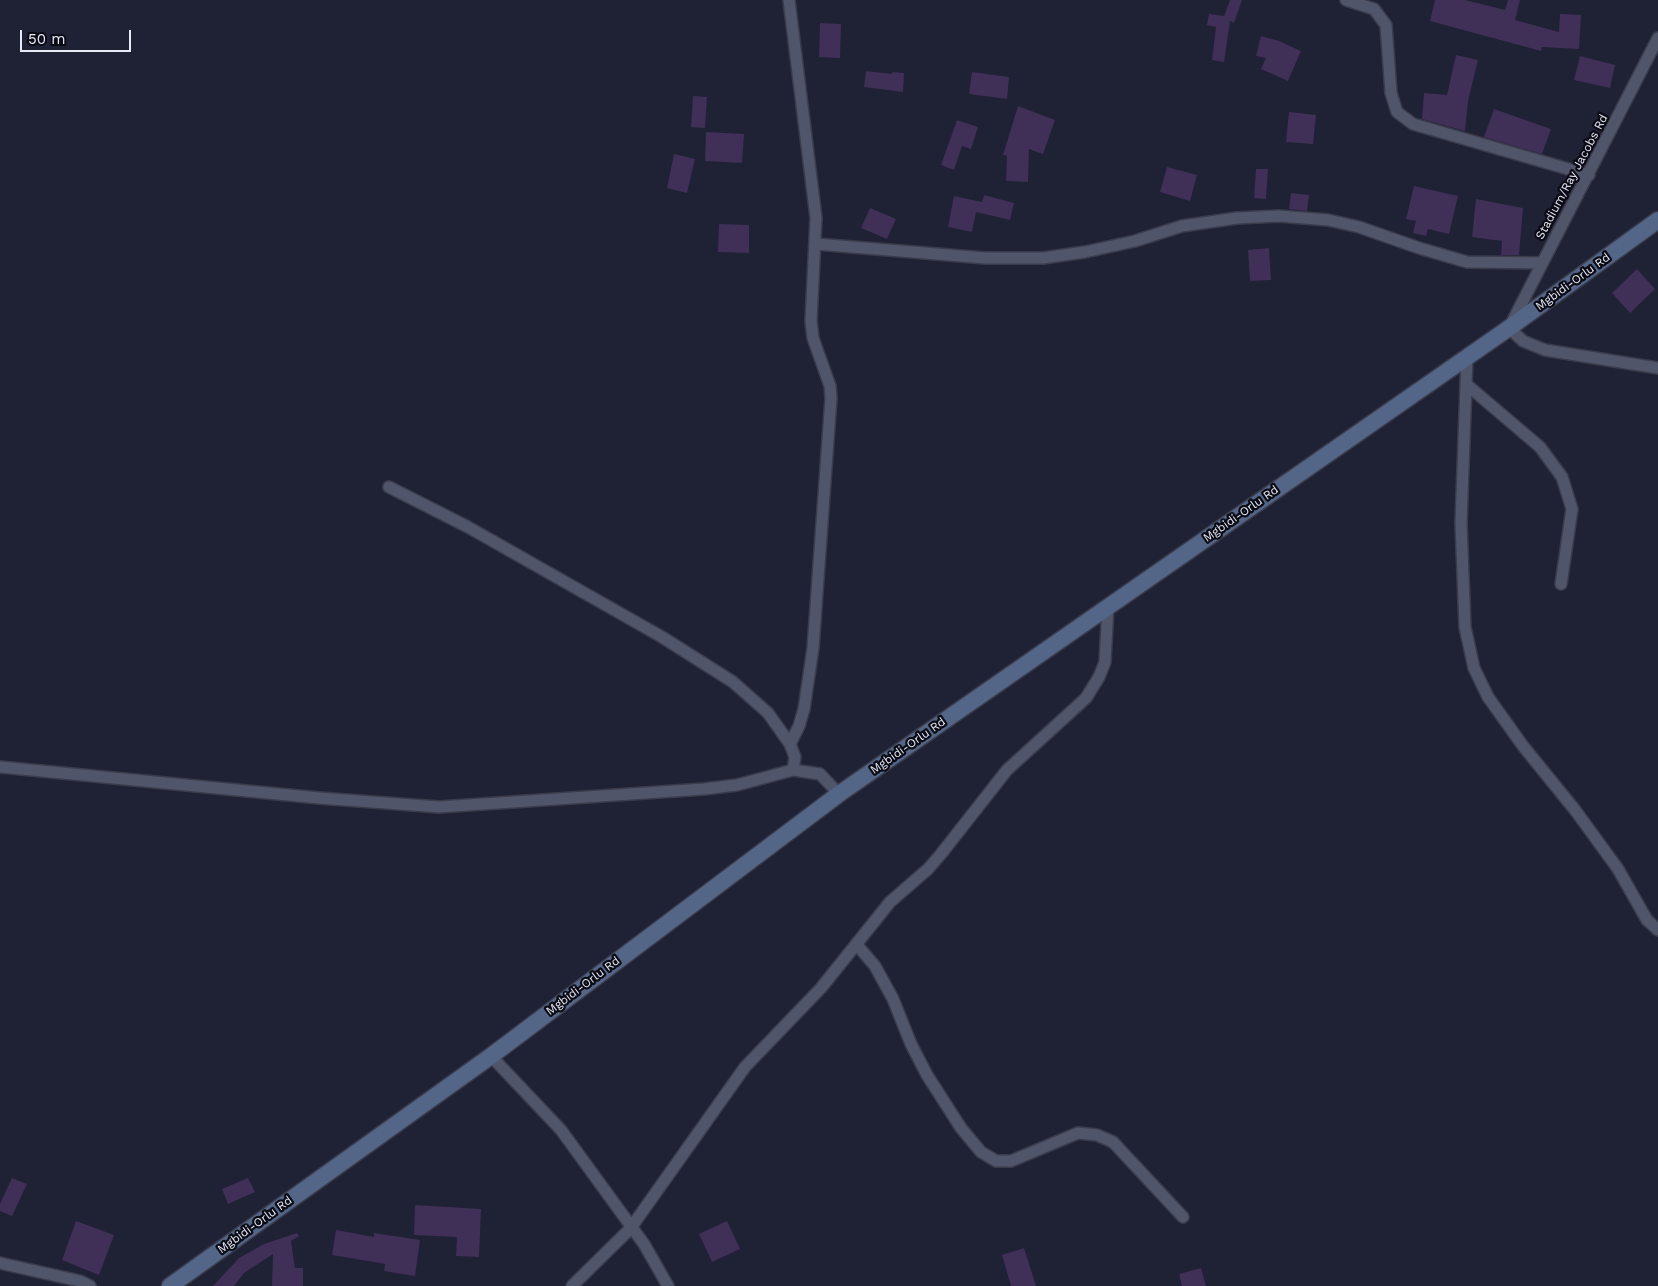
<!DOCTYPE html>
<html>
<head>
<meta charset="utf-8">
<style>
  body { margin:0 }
  #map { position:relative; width:1658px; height:1286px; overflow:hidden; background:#1f2134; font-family:"Work Sans",sans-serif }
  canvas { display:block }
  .scale { position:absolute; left:20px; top:30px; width:111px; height:22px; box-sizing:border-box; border:2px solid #e7eaf7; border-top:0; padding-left:6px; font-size:15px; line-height:18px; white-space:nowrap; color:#e7eaf7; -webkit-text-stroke:4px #0a0b14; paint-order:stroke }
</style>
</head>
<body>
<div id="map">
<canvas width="1658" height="1286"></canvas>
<div class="scale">50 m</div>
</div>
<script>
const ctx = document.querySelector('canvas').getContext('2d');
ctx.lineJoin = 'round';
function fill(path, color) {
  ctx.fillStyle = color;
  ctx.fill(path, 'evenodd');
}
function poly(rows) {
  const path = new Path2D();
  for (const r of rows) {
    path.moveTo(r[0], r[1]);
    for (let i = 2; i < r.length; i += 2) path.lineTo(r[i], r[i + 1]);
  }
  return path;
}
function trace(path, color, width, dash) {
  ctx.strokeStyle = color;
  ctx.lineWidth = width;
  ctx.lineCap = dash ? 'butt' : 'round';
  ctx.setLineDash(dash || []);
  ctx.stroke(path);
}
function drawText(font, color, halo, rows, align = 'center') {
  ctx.font = font + ' "Work Sans",sans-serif';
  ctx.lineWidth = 4.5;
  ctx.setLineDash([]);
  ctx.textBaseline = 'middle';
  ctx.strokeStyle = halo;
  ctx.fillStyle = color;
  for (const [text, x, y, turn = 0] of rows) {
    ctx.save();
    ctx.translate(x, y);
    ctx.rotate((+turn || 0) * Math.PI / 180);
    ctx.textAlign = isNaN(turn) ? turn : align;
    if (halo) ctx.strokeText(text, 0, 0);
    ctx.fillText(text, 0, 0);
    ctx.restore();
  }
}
const building = poly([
  [1230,0,1242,0,1234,23,1230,21,1224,62,1212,60,1216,27,1207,25,1209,14,1224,16],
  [1435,0,1465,0,1505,10,1508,0,1520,0,1515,20,1559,32,1560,14,1581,15,1579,49,1542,47,1541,51,1430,21],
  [820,23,841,24,840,58,819,57],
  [1261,36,1279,41,1301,51,1288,81,1261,69,1266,58,1256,56],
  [1456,55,1478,60,1468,101,1465,131,1422,119,1424,93,1447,95],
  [1580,56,1615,65,1610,88,1574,80],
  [866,71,892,74,892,72,904,73,903,92,864,87],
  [972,72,1009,77,1007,99,969,94],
  [693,96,707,97,705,128,691,127],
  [1018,106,1055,120,1043,154,1029,149,1028,182,1006,181,1007,156,1003,155],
  [1494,109,1551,129,1542,154,1484,137],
  [1289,112,1316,115,1313,144,1286,142],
  [957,120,978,127,971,149,962,146,954,170,941,165],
  [706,132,744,134,742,163,705,161],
  [674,154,695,159,687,193,667,188],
  [1167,167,1197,175,1190,201,1160,192],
  [1256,169,1268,169,1266,199,1254,198],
  [1414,186,1458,196,1449,234,1428,229,1426,236,1413,233,1416,221,1406,219],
  [1291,193,1309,195,1307,211,1289,209],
  [984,195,1014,203,1010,220,976,212,972,232,948,227,954,196,982,202],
  [1476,199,1523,208,1519,255,1501,255,1502,241,1472,237],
  [870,208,896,219,887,239,861,228],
  [719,224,749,225,749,253,718,252],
  [1269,248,1271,280,1250,281,1248,250],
  [1637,269,1655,289,1630,313,1612,293],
  [12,1178,27,1184,12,1216,0,1211,0,1204],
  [248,1178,255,1192,228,1204,222,1189],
  [415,1205,481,1209,479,1257,456,1256,457,1237,414,1235],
  [76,1221,114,1235,99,1275,62,1260],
  [727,1221,740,1249,712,1262,699,1234],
  [336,1230,374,1237,374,1233,420,1240,415,1276,384,1271,385,1264,332,1255],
  [297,1233,299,1236,291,1241,295,1268,303,1268,303,1286,272,1286,273,1254,244,1273,234,1286,213,1286,239,1258,264,1244],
  [1024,1248,1036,1286,1011,1286,1002,1255],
  [1201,1268,1206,1286,1182,1286,1179,1274]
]);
const minor = poly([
  [789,0,816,218,811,321,813,338,830,386,831,398,813,648,804,709,799,726,790,744],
  [1346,0,1374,9,1386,25,1391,93,1397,112,1413,124,1589,175],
  [1658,38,1509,328,1523,341,1545,350,1658,368],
  [816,244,985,258,1043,258,1085,252,1135,241,1182,226,1237,218,1279,216,1328,220,1359,227,1419,248,1467,262,1542,263],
  [1467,357,1461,523,1465,627,1474,668,1488,697,1523,746,1575,810,1618,869,1647,920,1658,930],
  [1466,384,1540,447,1562,477,1572,509,1561,584],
  [389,487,468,527,662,637,733,682,768,713,790,744,795,757,793,770],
  [0,767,319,798,439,807,704,789,737,785,793,770,820,774,839,794],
  [857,945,875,966,893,999,911,1044,927,1075,961,1128,981,1152,996,1161,1011,1161,1078,1133,1097,1135,1113,1142,1183,1217],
  [491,1056,561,1130,644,1244,668,1286],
  [0,1263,80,1281,90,1286],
  [572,1286,630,1229,745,1067,821,988,890,902,928,869,941,854,1007,770,1086,698,1099,677,1105,662,1108,606]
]);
const secondary = poly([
  [170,1286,491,1056,839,794,1509,328,1658,220]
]);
const streetNames = [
  ["Stadium/Ray Jacobs Rd",1572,177,-62],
  ["Mgbidi-Orlu Rd",1573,282,-36],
  ["Mgbidi-Orlu Rd",1241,514,-35],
  ["Mgbidi-Orlu Rd",908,746,-35],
  ["Mgbidi-Orlu Rd",583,986,-37],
  ["Mgbidi-Orlu Rd",255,1225,-36]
];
fill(building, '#402f57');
trace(minor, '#3a3b4b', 14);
trace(secondary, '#3a3b4b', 19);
trace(minor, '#51556a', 11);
trace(secondary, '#536687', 16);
drawText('12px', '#e7eaf7', '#0a0b14', streetNames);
</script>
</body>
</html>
